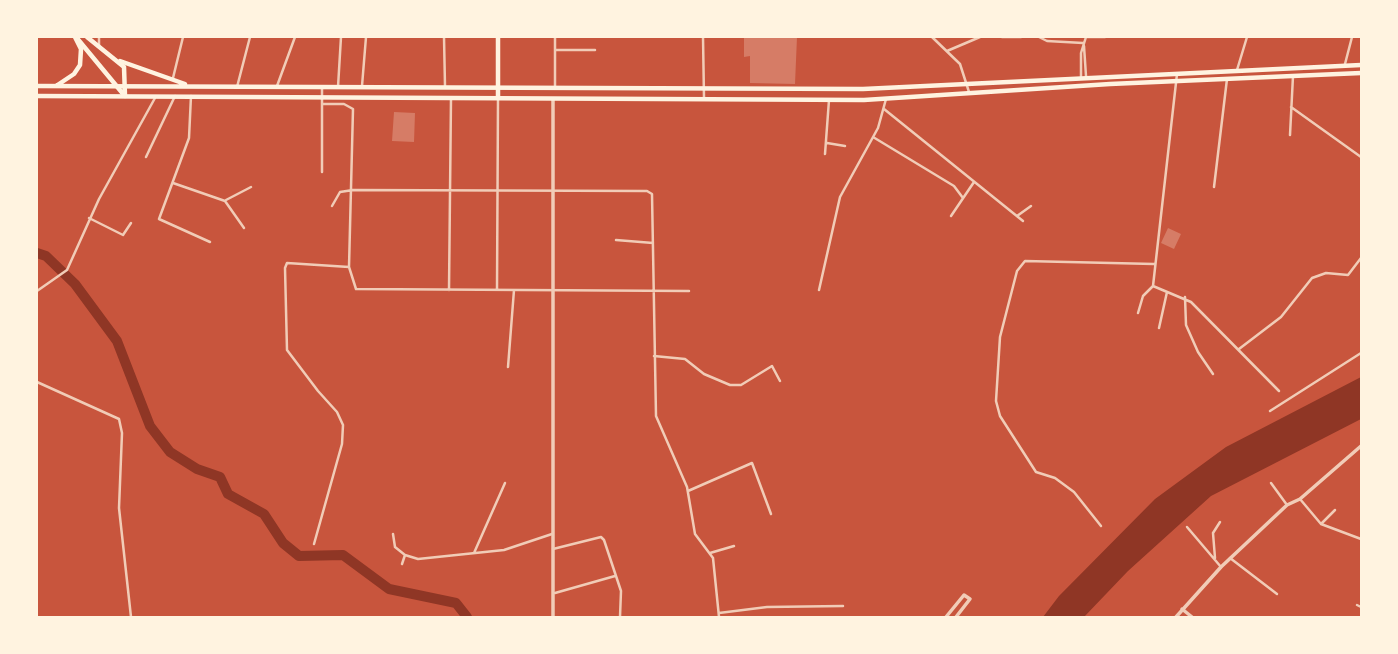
<!DOCTYPE html>
<html>
<head>
<meta charset="utf-8">
<style>
  body { margin:0 }
  #map { position:relative; width:1398px; height:654px; overflow:hidden; background:#c8553d; font-family:"Varela Round",sans-serif }
  canvas { display:block }
  .frame { position:absolute; inset:0; border:38px solid #fff3e0; pointer-events:none }
</style>
</head>
<body>
<div id="map">
<canvas width="1398" height="654"></canvas>
<div class="frame"></div>
</div>
<script>
const ctx = document.querySelector('canvas').getContext('2d');
ctx.lineJoin = 'round';
function fill(path, color) {
  ctx.fillStyle = color;
  ctx.fill(path, 'evenodd');
}
function poly(rows) {
  const path = new Path2D();
  for (const r of rows) {
    path.moveTo(r[0], r[1]);
    for (let i = 2; i < r.length; i += 2) path.lineTo(r[i], r[i + 1]);
  }
  return path;
}
function trace(path, color, width, dash) {
  ctx.strokeStyle = color;
  ctx.lineWidth = width;
  ctx.lineCap = dash ? 'butt' : 'round';
  ctx.setLineDash(dash || []);
  ctx.stroke(path);
}
const water = poly([
  [1361,377,1361,419,1211,496,1128,571,1084,617,1043,617,1059,596,1155,499,1226,447]
]);
const river = poly([
  [37,253,46,256,75,284,117,341,150,426,170,452,197,469,220,477,228,494,264,514,283,543,299,556,343,555,389,589,456,603,467,617]
]);
const building = poly([
  [744,37,797,37,795,84,750,83,750,56,744,57],
  [394,112,415,113,414,142,392,141],
  [1168,228,1181,234,1174,249,1161,243]
]);
const minor = poly([
  [444,37,445,86],
  [555,37,555,88],
  [703,37,704,98],
  [932,37,960,64,969,92],
  [1002,37,1021,37],
  [1039,37,1047,41,1083,43],
  [1084,46,1086,76],
  [99,47,99,37],
  [556,50,595,50],
  [947,51,980,37],
  [1345,64,1352,37],
  [1237,70,1247,37],
  [1081,77,1081,53,1086,37,1105,37],
  [173,78,183,37],
  [277,86,295,37],
  [362,86,366,37],
  [237,87,250,37],
  [338,87,341,37],
  [191,96,189,138,159,219,210,242],
  [322,104,344,104,353,109,349,267,356,289,689,291],
  [1291,107,1361,157],
  [884,109,1023,221],
  [1290,135,1293,76],
  [873,137,954,186,963,198],
  [827,143,845,146],
  [825,154,829,100],
  [146,157,175,96],
  [322,172,322,88],
  [173,183,225,201,244,228],
  [1214,187,1227,79],
  [226,200,251,187],
  [332,206,340,192,353,190,647,191,652,194,656,416,687,487,695,534,713,558,719,617],
  [951,216,974,182],
  [1017,216,1031,206],
  [89,218,123,235,131,223],
  [616,240,653,243],
  [1153,286,1177,74],
  [1153,286,1191,302,1279,391],
  [449,290,451,98],
  [497,290,498,98],
  [819,290,840,197,878,128,886,99],
  [37,291,67,270,99,199,155,98],
  [1185,297,1186,325,1198,352,1213,374],
  [1138,313,1143,296,1153,286],
  [1159,328,1167,292],
  [1239,349,1281,317,1312,278,1326,273,1348,275,1361,258],
  [654,356,685,359,704,374,730,385,741,385,772,366,780,381],
  [508,367,514,290],
  [37,382,119,419,122,433,119,508,131,617],
  [1270,411,1361,353],
  [1271,483,1287,505],
  [688,491,752,463,771,514],
  [1300,499,1321,524,1361,539],
  [1321,524,1335,510],
  [1101,526,1074,492,1055,478,1036,472,1000,416,996,401,1000,337,1017,271,1025,261,1154,264],
  [1187,527,1221,567],
  [393,534,395,547,405,555,418,559,504,550,552,534],
  [314,544,342,444,343,425,337,412,318,391,287,350,285,268,287,263,349,267],
  [553,549,601,537,604,540,621,591,620,617],
  [474,553,505,483],
  [710,553,734,546],
  [1215,558,1213,533,1220,522],
  [1230,558,1277,594],
  [402,564,405,555],
  [555,593,615,576],
  [1357,605,1361,607],
  [719,613,767,607,843,606]
]);
const tertiary = poly([
  [553,99,553,617],
  [1182,609,1192,617],
  [946,617,964,595,970,599,956,617],
  [1176,617,1221,567,1287,505,1300,499,1361,446]
]);
const secondary = poly([
  [498,37,498,98]
]);
const primary = poly([
  [76,37,124,95],
  [87,37,124,67,125,96]
]);
const trunk = poly([
  [120,61,185,84],
  [37,86,863,89,1361,65],
  [56,86,74,74,80,65,81,49,75,37],
  [37,96,864,100,1110,84,1361,73]
]);
fill(water, '#8f3625');
trace(river, '#8f3625', 10);
fill(building, '#d67c66');
trace(minor, '#f1ccb7', 2.5);
trace(tertiary, '#f1ccb7', 3.5);
trace(secondary, '#fff3e0', 4.5);
trace(primary, '#fff3e0', 4.5);
trace(trunk, '#fff3e0', 4.5);
</script>
</body>
</html>
